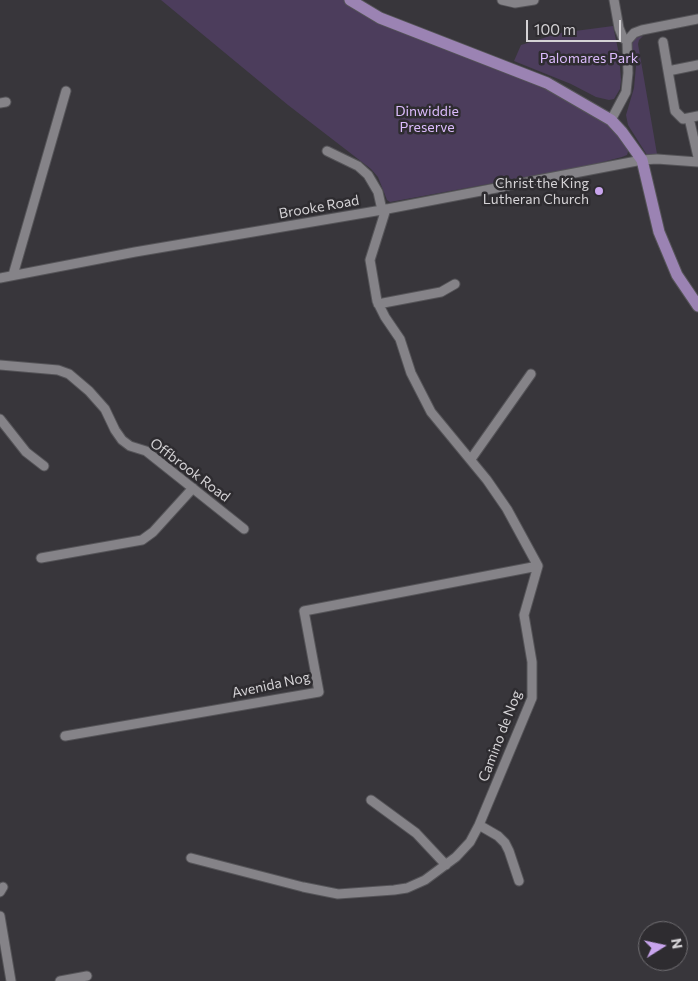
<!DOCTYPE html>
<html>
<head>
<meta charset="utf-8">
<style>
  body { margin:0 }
  #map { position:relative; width:698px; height:981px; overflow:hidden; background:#38363b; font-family:Commissioner,sans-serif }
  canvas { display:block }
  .north { position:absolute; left:638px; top:921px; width:50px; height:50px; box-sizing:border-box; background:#2e2c30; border:1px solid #706e72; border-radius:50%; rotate:80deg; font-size:14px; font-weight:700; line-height:20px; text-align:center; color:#d4d2d5 }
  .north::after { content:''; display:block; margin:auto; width:18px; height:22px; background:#c9a5ee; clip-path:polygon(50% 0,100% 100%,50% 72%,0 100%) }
  .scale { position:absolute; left:526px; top:20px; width:95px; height:22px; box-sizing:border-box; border:2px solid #d4d2d5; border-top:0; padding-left:6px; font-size:15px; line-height:18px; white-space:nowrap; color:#d4d2d5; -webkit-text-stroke:4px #2e2c30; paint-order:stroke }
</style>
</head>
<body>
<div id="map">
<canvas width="698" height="981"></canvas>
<div class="north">N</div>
<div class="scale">100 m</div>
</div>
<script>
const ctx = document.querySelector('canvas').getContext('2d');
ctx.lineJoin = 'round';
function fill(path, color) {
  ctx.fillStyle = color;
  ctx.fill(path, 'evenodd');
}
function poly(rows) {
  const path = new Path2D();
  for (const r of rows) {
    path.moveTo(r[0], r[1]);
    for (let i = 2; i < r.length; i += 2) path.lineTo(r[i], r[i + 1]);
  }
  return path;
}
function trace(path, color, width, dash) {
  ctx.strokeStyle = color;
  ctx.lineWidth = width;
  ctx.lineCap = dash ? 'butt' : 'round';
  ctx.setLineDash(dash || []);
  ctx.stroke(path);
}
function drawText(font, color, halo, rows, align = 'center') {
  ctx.font = font + ' Commissioner,sans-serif';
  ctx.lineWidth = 5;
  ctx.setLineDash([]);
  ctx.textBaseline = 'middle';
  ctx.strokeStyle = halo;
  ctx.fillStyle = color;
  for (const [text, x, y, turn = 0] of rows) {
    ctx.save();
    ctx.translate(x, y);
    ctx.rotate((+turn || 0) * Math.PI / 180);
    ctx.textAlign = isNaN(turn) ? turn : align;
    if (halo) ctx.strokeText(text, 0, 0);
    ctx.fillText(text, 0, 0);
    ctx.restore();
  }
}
const green = poly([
  [161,0,348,0,572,97,610,126,628,149,628,152,627,155,622,157,587,166,390,202,387,200,378,177,371,169,288,105],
  [613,26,619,54,621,80,620,89,614,99,609,100,596,97,571,84,514,61,521,45,560,33],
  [643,36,639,40,638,44,657,154,647,155,628,125,626,115,634,88,636,66,631,45,635,38]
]);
const minor = poly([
  [502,0,515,3,534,0],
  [614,0,619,28,623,38,627,41],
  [663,42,668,71],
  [698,65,668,71,675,111,683,119,698,116],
  [0,103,6,102],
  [689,118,698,157],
  [611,120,626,92,628,73,627,41,634,33,642,30,698,19],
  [327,151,358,166,368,175,378,192,382,210],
  [13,275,66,91],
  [0,278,135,252,382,210,642,160,657,159,698,162],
  [378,304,441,292,455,284],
  [0,365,58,370,69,374,89,391,105,409,115,430,122,440,130,446,146,451,244,529],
  [0,419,26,452,44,466],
  [471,459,531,374],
  [41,558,142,540,153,532,193,488],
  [65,736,319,692,304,611,538,566],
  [371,800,416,833,446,865],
  [479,825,498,836,505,843,509,851,519,881],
  [191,858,303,887,338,894,394,890,407,888,425,880,456,857,470,842,479,825,532,698,532,662,524,615,538,566,507,509,487,480,431,412,411,373,400,339,385,317,377,301,370,260,386,209],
  [0,892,3,887],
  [0,916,11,981],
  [60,981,87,976]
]);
const major = poly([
  [350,0,380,18,547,83,611,120,622,132,642,160,659,232,677,275,698,306]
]);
const markers = [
  [599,191,5,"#c9a5ee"]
];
const parkNames = [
  ["Palomares Park",589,58],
  ["Dinwiddie",427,111],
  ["Preserve",427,127]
];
const poiNames = [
  ["Christ the King",589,183],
  ["Lutheran Church",589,199]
];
const streetNames = [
  ["Brooke Road",319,207,-10],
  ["Offbrook Road",190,470,37],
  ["Avenida Nog",271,685,-12],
  ["Camino de Nog",500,736,-69]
];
fill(green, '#4c3d5c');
trace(minor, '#555458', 11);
trace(major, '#555458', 13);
trace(minor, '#858388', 9);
trace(major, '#9b83b3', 11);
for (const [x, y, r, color] of markers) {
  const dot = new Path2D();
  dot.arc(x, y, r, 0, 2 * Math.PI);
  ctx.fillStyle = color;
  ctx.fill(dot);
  trace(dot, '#2e2c30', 2);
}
drawText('14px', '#dcbcfd', '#2e2c30', parkNames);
drawText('14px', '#d4d2d5', '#2e2c30', poiNames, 'right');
drawText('14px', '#d4d2d5', '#2e2c30', streetNames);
</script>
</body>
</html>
